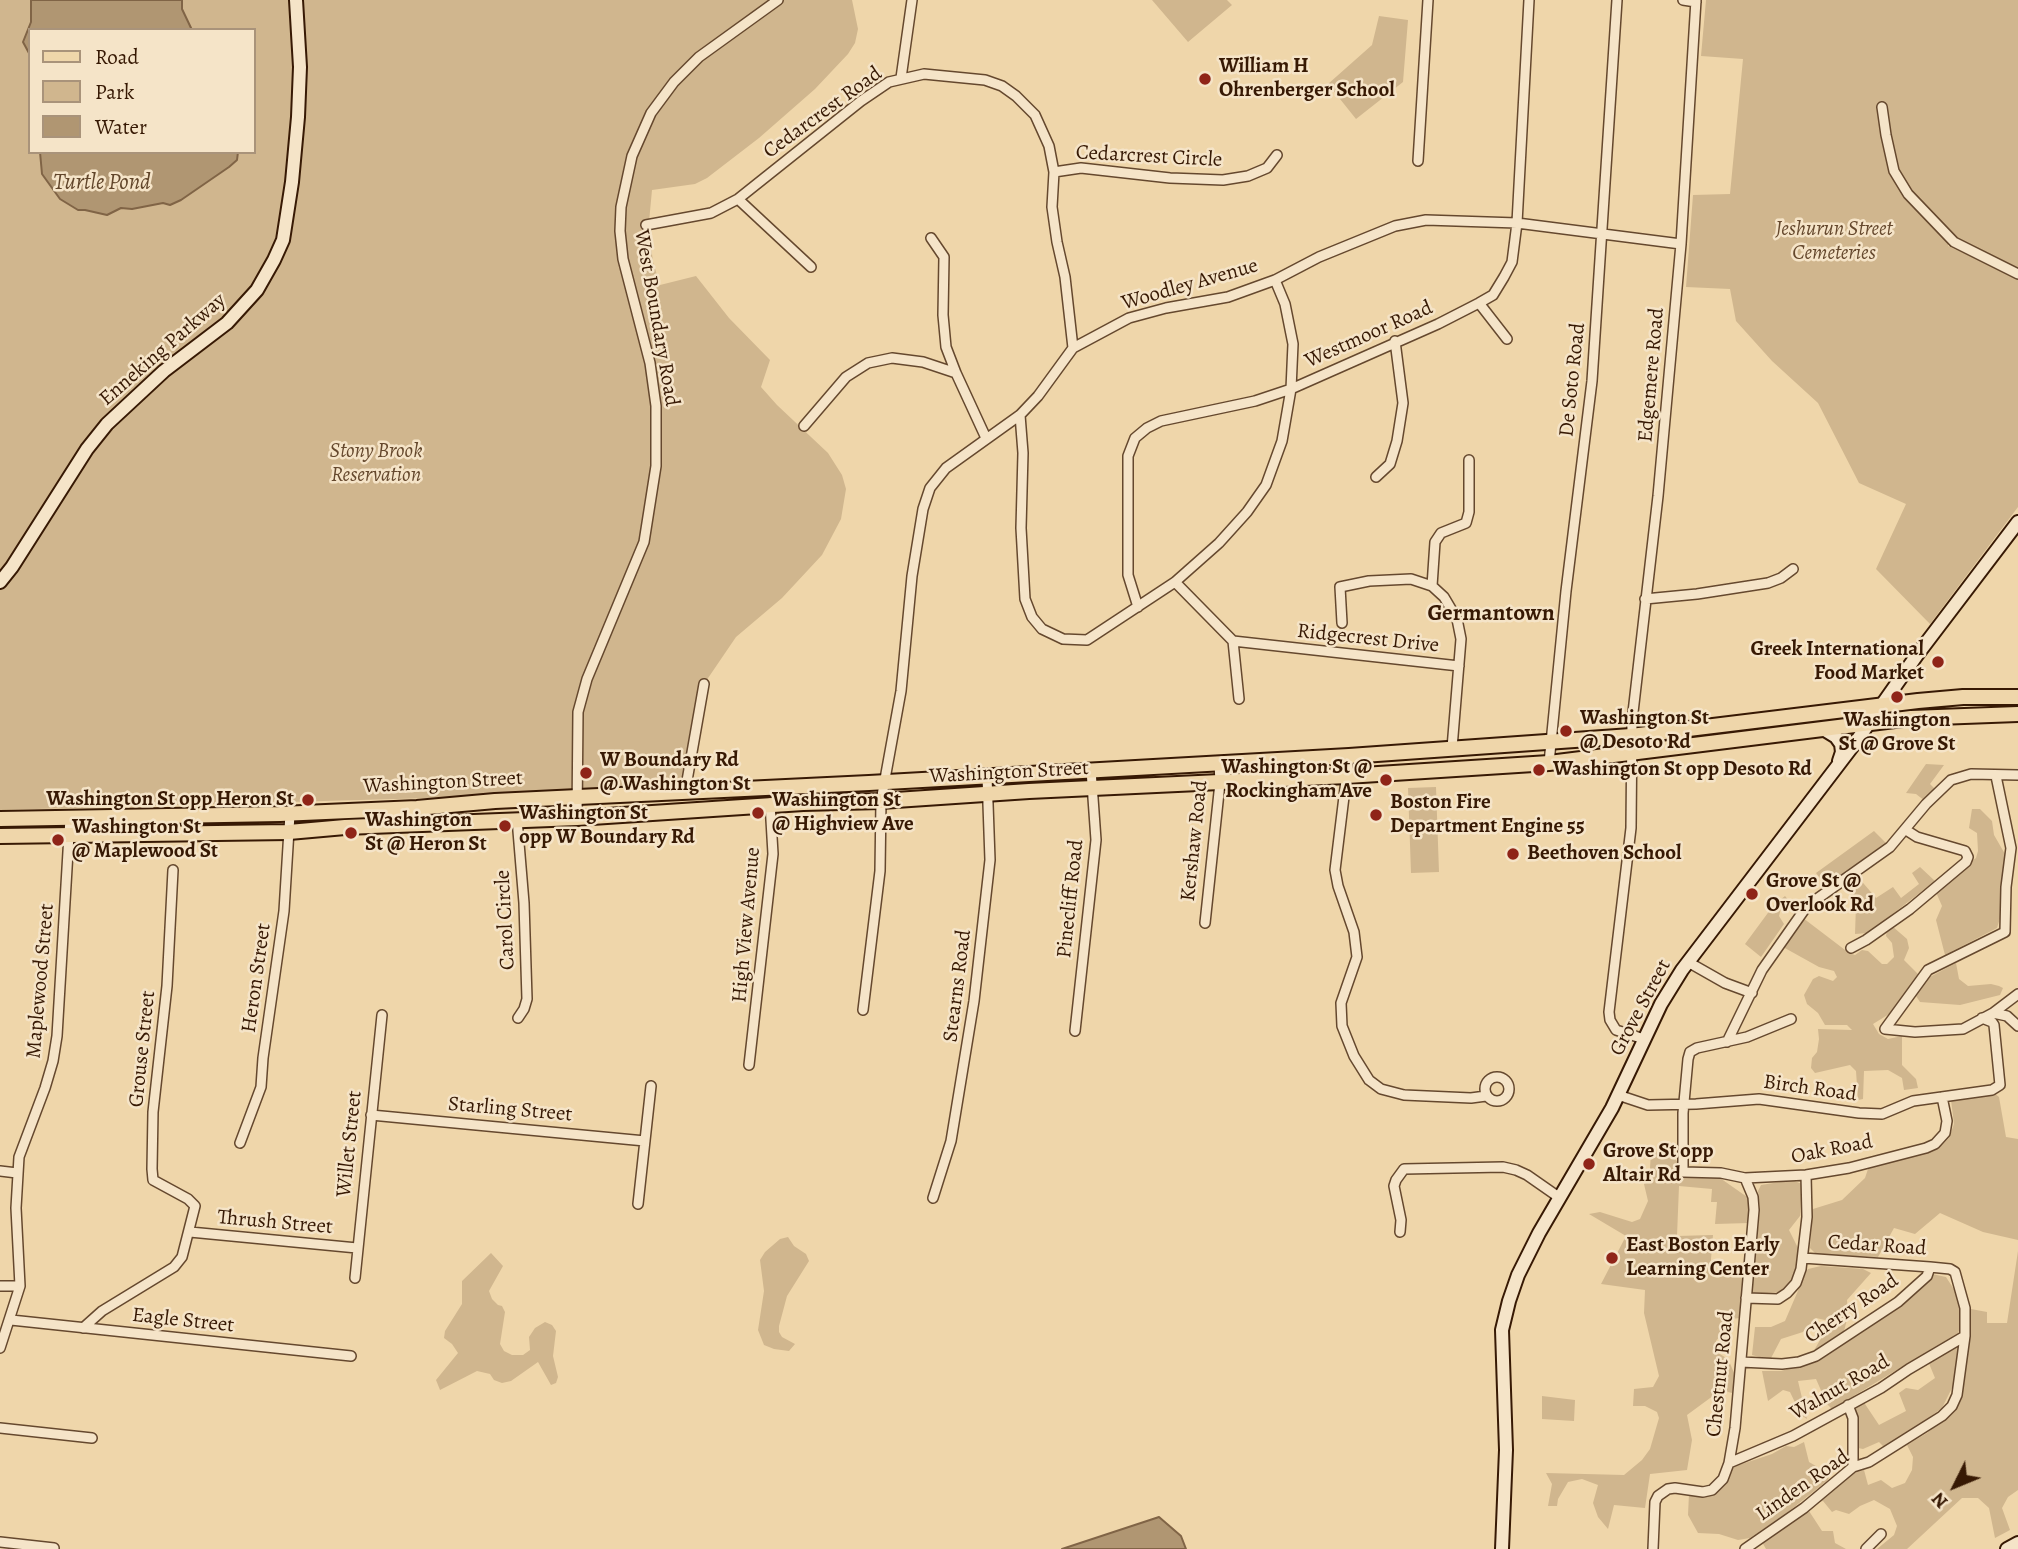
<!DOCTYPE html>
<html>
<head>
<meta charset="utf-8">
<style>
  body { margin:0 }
  #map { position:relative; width:2018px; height:1549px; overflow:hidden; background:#efd6aa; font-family:Alegreya,serif }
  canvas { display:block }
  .legend { position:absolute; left:28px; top:28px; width:228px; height:126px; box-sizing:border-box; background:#f5e4c8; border:2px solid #a9937a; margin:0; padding:9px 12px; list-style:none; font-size:21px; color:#371904 }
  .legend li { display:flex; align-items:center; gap:14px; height:35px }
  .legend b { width:35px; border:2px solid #a9937a }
  .north { position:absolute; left:1920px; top:1451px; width:70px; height:70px; -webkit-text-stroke:5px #f5e4c8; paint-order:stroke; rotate:227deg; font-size:19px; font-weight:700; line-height:28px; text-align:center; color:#371904 }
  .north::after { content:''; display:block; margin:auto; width:24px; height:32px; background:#371904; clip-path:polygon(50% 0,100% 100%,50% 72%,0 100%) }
</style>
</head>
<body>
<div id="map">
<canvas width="2018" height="1549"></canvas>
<ul class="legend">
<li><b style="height:9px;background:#efd6aa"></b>Road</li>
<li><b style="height:19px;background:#d0b68e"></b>Park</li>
<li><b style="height:19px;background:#b09672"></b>Water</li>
</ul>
<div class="north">N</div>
</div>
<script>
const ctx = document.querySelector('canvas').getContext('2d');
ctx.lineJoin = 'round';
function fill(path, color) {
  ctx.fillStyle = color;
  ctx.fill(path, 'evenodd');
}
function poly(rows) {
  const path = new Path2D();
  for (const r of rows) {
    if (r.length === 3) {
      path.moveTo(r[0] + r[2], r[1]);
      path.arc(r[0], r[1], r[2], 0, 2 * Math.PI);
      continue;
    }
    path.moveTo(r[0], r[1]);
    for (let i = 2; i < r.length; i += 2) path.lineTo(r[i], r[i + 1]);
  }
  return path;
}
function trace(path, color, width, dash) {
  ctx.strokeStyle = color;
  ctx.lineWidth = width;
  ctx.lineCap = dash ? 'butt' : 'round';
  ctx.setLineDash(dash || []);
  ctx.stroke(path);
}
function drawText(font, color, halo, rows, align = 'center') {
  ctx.font = font + ' Alegreya,serif';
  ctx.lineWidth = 5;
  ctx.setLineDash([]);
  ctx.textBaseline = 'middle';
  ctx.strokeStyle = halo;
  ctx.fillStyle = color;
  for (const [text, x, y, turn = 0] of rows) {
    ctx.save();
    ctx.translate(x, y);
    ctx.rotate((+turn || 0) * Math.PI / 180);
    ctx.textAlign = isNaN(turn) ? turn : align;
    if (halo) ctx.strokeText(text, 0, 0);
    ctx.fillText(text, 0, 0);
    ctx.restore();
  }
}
const green = poly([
  [0,0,852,0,858,29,855,43,848,54,815,89,759,138,707,178,695,184,652,190,649,222,651,246,653,262,660,285,696,276,729,318,770,360,761,387,777,405,828,453,842,475,846,489,841,519,822,555,782,598,736,637,704,684,696,701,689,736,684,791,0,810],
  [30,30,254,30,254,152,30,152],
  [1152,0,1227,0,1232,5,1188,42],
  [1706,0,2018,0,2018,268,1966,244,1948,230,1948,246,2018,278,2018,507,1930,624,1876,569,1906,504,1859,483,1818,403,1772,361,1736,321,1730,289,1686,287,1693,195,1730,194,1743,59,1701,56],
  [1379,16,1408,20,1403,82,1356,119,1328,84,1372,45],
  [1926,764,1944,765,1930,784,1935,789,1925,801,1916,794,1906,793],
  [1436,787,1439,872,1411,873,1408,788],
  [1972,809,1980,809,1992,821,1994,835,2005,854,2001,915,1997,928,1945,955,1936,920,1942,906,1935,890,1976,858,1978,851,1977,833,1969,828],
  [1874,831,1887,844,1826,886,1816,873],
  [1920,867,1935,881,1868,933,1855,934,1856,905,1845,885,1858,877,1876,898,1893,887,1901,898,1919,884,1912,873],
  [1785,896,1790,902,1781,908,1779,916,1784,924,1761,957,1745,944,1773,906],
  [1803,918,1849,953,1855,955,1862,950,1868,951,1882,964,1887,964,1894,957,1892,943,1886,936,1887,930,1892,926,1907,939,1909,948,1904,960,1919,975,1894,1011,1873,1024,1879,1034,1888,1039,1902,1036,1902,1065,1916,1079,1918,1088,1904,1090,1902,1078,1888,1070,1864,1071,1863,1099,1858,1100,1856,1071,1850,1065,1815,1073,1811,1068,1812,1058,1817,1052,1819,1039,1818,1029,1852,1030,1847,1025,1825,1025,1818,1013,1807,1004,1804,995,1813,979,1819,976,1833,981,1837,977,1834,971,1819,967,1783,947],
  [1956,963,1959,979,1968,986,1991,984,1999,986,2003,988,2000,995,1960,1005,1920,1002,1916,996,1928,978],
  [1994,1093,1999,1097,2006,1137,2018,1139,2018,1240,1983,1232,1940,1213,1915,1234,1894,1228,1878,1257,1816,1254,1810,1248,1813,1209,1842,1200,1865,1178,1869,1166,1930,1151,1942,1145,1949,1138,1954,1124,1951,1100],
  [1664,1151,1676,1160,1680,1165,1680,1176,1720,1178,1750,1199,1752,1206,1749,1223,1715,1224,1717,1202,1711,1202,1712,1189,1679,1186,1677,1236,1713,1235,1710,1271,1744,1270,1741,1318,1729,1319,1730,1329,1723,1332,1716,1341,1715,1351,1728,1359,1735,1375,1732,1393,1721,1390,1687,1415,1692,1440,1687,1470,1650,1474,1645,1508,1614,1505,1608,1529,1598,1517,1593,1503,1598,1485,1582,1479,1568,1482,1558,1499,1557,1506,1548,1506,1552,1484,1546,1473,1624,1475,1642,1460,1650,1449,1659,1418,1657,1412,1645,1406,1633,1406,1634,1389,1653,1387,1659,1376,1644,1313,1645,1290,1601,1284,1626,1236,1589,1214,1600,1212,1632,1222,1640,1219,1648,1201,1644,1184,1650,1168,1651,1152],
  [1792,1180,1802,1184,1800,1216,1789,1230,1798,1248,1800,1258,1796,1274,1782,1292,1752,1294,1760,1208,1758,1191,1761,1185],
  [788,1237,794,1246,806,1254,809,1261,787,1296,779,1326,779,1332,782,1337,795,1344,789,1351,774,1349,764,1345,758,1330,764,1291,760,1260,765,1252,780,1239],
  [2018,1251,2018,1490,2008,1497,2002,1508,2010,1530,1995,1538,1989,1508,1978,1498,1962,1498,1907,1549,1877,1549,1894,1535,1897,1526,1890,1509,1874,1500,1860,1506,1849,1514,1836,1510,1832,1512,1823,1501,1818,1502,1809,1511,1822,1531,1833,1531,1835,1543,1846,1549,1766,1549,1762,1542,1854,1473,1864,1470,1868,1485,1881,1480,1892,1488,1905,1483,1912,1470,1913,1457,1907,1445,1927,1433,1943,1420,1962,1383,1971,1309,1987,1312,1987,1323,2007,1323],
  [491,1253,503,1266,489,1291,492,1299,498,1305,502,1306,505,1312,500,1344,504,1351,512,1355,523,1355,530,1350,529,1337,535,1328,545,1322,552,1325,556,1331,553,1356,558,1377,556,1383,551,1385,538,1362,511,1381,502,1383,494,1380,490,1374,477,1371,440,1390,436,1380,458,1353,452,1344,444,1338,445,1331,462,1304,462,1281],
  [1821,1266,1863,1269,1871,1273,1847,1300,1848,1316,1844,1331,1812,1354,1828,1326,1825,1320,1816,1318,1803,1332,1781,1339,1770,1360,1752,1355,1755,1327,1771,1327,1785,1321,1806,1272,1808,1269],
  [1932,1274,1946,1277,1957,1294,1961,1311,1961,1326,1958,1333,1832,1409,1827,1404,1816,1379,1798,1381,1807,1419,1801,1415,1790,1392,1783,1390,1768,1401,1762,1371,1781,1371,1823,1358,1880,1318,1897,1309],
  [1956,1347,1959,1349,1954,1384,1942,1408,1886,1449,1879,1442,1863,1449,1858,1448,1854,1405,1863,1401,1879,1425,1906,1411,1899,1393,1906,1388,1918,1390,1935,1378,1928,1361],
  [1542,1396,1575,1400,1574,1421,1542,1419],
  [1804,1442,1809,1462,1826,1472,1829,1477,1828,1480,1783,1516,1750,1538,1738,1540,1719,1534,1698,1533,1688,1515,1689,1494,1701,1496,1712,1495,1726,1481,1730,1468,1772,1454,1786,1446,1794,1447]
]);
const water = poly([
  [31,0,182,0,182,9,192,30,30,30,30,55,23,42,31,22,31,0],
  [40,152,238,152,237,160,229,167,181,200,170,205,163,203,132,209,121,208,107,215,85,210,78,210,60,199,42,174,40,152],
  [1159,1517,1181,1536,1186,1549,1062,1549,1159,1517]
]);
const street = poly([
  [1683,0,1696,2],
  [901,78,912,0],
  [1882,107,1886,135,1894,171,1908,194,1954,242,2018,274],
  [1418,161,1428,0],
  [1054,172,1081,168,1170,178,1223,180,1248,176,1267,168,1277,155],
  [738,199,811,267],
  [646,225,711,213,738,199,861,101,889,82,924,74,985,80,1002,86,1016,96,1035,115,1049,146,1054,172,1052,207,1057,242,1065,277,1073,348],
  [931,238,944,257,943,315,946,347,956,373],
  [1479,303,1507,339],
  [1020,415,1023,453,1021,528,1025,599,1032,617,1042,629,1063,639,1087,640,1175,582,1219,543,1247,512,1266,485,1282,441,1291,389,1293,344,1285,304,1275,280],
  [804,426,846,377,868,363,892,358,923,362,956,373,986,438],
  [1376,477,1390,464,1397,441,1403,403,1395,341],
  [1175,582,1233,641,1239,699],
  [1432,586,1435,542,1441,533,1466,523,1469,512,1469,460],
  [1645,599,1697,594,1768,583,1781,578,1793,569],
  [1138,607,1128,575,1128,456,1135,438,1147,428,1161,421,1255,401,1291,389,1438,324,1479,303,1493,295,1504,277,1512,262,1517,223,1529,0],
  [1342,623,1340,587,1369,581,1411,579,1432,586,1444,597,1457,619,1461,639,1452,748],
  [1233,641,1459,666],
  [1349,756,1335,870,1338,886,1354,932,1357,957,1341,1003,1342,1026,1354,1056,1369,1080,1381,1089,1404,1095,1471,1098,1486,1096],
  [1549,763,1566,591,1592,381,1617,0],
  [1996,776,2011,848,2006,887,2005,932,1928,970,1885,1029,1915,1032,1963,1029,1993,1013,2007,1016,2018,1026],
  [685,792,704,684],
  [577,818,578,712,587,679,644,542,656,466,656,406,650,363,623,259,620,231,621,207,632,156,651,113,674,82,699,57,778,0],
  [517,819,524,903,527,999,524,1009,518,1018],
  [1205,923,1220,783,1219,763],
  [1851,948,1866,940,1910,909,1966,862,1968,857,1965,851,1917,837,1906,830],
  [1688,962,1725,983,1752,993],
  [863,1010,880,871,881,801,901,691,912,576,923,509,930,488,946,468,1020,415,1038,396,1073,348,1129,318,1166,308,1228,297,1275,280,1319,257,1395,226,1426,220,1517,223,1681,244],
  [1993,1013,2018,994],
  [1791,1019,1747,1037,1697,1048,1690,1052,1688,1059,1683,1113,1683,1172,1721,1173,1745,1178,1806,1175,1849,1168,1926,1148,1935,1144,1945,1133,1947,1121,1942,1097],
  [1075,1031,1096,840,1091,770],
  [1644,1039,1616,1030,1610,1020,1609,1012,1631,828,1632,721,1658,496,1681,244,1696,0],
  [1727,1042,1762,970,1807,906,1890,847,1926,804,1951,780,1971,774,2018,775],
  [749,1065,773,854,770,803],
  [1497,1089,12],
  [1618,1095,1648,1105,1696,1104,1759,1099,1859,1113,1882,1114,1913,1101,1992,1090,2000,1085,1994,1025,1992,1022,1982,1018],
  [371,1115,645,1141],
  [240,1143,261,1087,263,1058,284,911,290,814],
  [0,1171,17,1173],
  [933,1198,951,1141,974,1001,990,860,987,776],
  [638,1204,651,1086],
  [190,1232,357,1248],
  [1400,1232,1401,1220,1394,1186,1396,1180,1404,1169,1503,1167,1516,1170,1527,1175,1560,1198],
  [355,1278,382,1015],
  [0,1286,20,1286],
  [1746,1298,1778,1299,1787,1293,1796,1283,1801,1269,1807,1217,1806,1175],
  [11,1320,351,1356],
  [83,1328,102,1311,174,1267,182,1257,195,1206,188,1199,153,1180,152,1169,153,1112,167,986,173,870],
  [0,1348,20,1286,16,1208,19,1157,45,1088,53,1061,57,1036,70,818],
  [1741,1362,1782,1364,1799,1362,1816,1356,1898,1302,1927,1276,1930,1267],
  [1848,1405,1853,1418,1853,1467],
  [0,1428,92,1438],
  [1729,1463,1793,1436,1881,1388,1909,1369,1965,1336],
  [0,1542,54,1548],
  [1653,1549,1655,1502,1658,1496,1668,1489,1675,1488,1703,1492,1712,1490,1723,1479,1729,1463,1735,1428,1754,1210,1753,1197,1745,1178],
  [1745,1549,1804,1508,1853,1467,1869,1462,1942,1416,1952,1406,1957,1395,1965,1336,1965,1308,1955,1272,1950,1269,1930,1267,1803,1258],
  [1866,1549,1881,1534]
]);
const secondary = poly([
  [0,582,12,567,87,449,107,424,164,371,227,323,257,290,274,260,283,240,292,182,298,117,300,67,296,0],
  [1823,729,1836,737,1841,744,1842,752,1839,761],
  [1502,1549,1506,1450,1502,1330,1509,1301,1518,1275,1539,1233,1612,1108,1661,1004,1682,970,1855,743,1917,655,2018,522],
  [2007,1549,2018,1543]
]);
const primary = poly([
  [0,819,280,814,417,808,495,801,869,783,1349,756,1631,736,1918,701,1963,697,2018,697],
  [0,836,289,832,345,827,577,818,803,803,881,801,1029,791,1347,776,1549,763,1911,718,2018,714]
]);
const markers = [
  [1205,79,7,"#8f2418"],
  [1938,662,7,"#8f2418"],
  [1897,697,7,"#8f2418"],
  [1566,731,7,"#8f2418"],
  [1539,770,7,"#8f2418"],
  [586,773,7,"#8f2418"],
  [1386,780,7,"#8f2418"],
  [308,800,7,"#8f2418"],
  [758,813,7,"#8f2418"],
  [1376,815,7,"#8f2418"],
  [505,826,7,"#8f2418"],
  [351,833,7,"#8f2418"],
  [58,840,7,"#8f2418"],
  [1513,854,7,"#8f2418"],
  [1752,894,7,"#8f2418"],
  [1589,1164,7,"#8f2418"],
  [1612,1258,7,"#8f2418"]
];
const poiNames = [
  ["William H",1219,67],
  ["Ohrenberger School",1219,91],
  ["Greek International",1924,650,"right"],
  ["Food Market",1924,674,"right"],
  ["Washington St",1580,719],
  ["@ Desoto Rd",1580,743],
  ["Washington",1897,721,"center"],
  ["St @ Grove St",1897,745,"center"],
  ["W Boundary Rd",600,761],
  ["@ Washington St",600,785],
  ["Washington St @",1372,768,"right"],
  ["Rockingham Ave",1372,792,"right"],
  ["Washington St opp Desoto Rd",1553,770],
  ["Washington St opp Heron St",294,800,"right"],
  ["Washington St",772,801],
  ["@ Highview Ave",772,825],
  ["Boston Fire",1390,803],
  ["Department Engine 55",1390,827],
  ["Washington St",519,814],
  ["opp W Boundary Rd",519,838],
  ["Washington",365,821],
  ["St @ Heron St",365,845],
  ["Washington St",72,828],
  ["@ Maplewood St",72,852],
  ["Beethoven School",1527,854],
  ["Grove St @",1766,882],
  ["Overlook Rd",1766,906],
  ["Grove St opp",1603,1152],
  ["Altair Rd",1603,1176],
  ["East Boston Early",1626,1246],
  ["Learning Center",1626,1270]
];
const streetNames = [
  ["Cedarcrest Road",823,113,-36],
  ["Cedarcrest Circle",1149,157,3],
  ["Woodley Avenue",1190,285,-16],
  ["West Boundary Road",656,318,80],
  ["Westmoor Road",1369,335,-24],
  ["Enneking Parkway",163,350,-41],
  ["Edgemere Road",1652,375,-85],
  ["De Soto Road",1573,380,-84],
  ["Ridgecrest Drive",1368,639,6],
  ["Washington Street",1009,773,-3],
  ["Washington Street",443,783,-3],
  ["Kershaw Road",1195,841,-84],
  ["Pinecliff Road",1071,899,-84],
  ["Carol Circle",506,920,-93],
  ["High View Avenue",747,925,-85],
  ["Heron Street",257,978,-82],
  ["Maplewood Street",41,981,-85],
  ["Stearns Road",958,986,-83],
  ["Grove Street",1641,1008,-62],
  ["Grouse Street",143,1049,-84],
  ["Birch Road",1810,1089,8],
  ["Starling Street",510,1110,5],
  ["Willet Street",350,1144,-84],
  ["Oak Road",1832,1150,-11],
  ["Thrush Street",275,1223,5],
  ["Cedar Road",1877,1246,4],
  ["Cherry Road",1852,1309,-34],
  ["Eagle Street",183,1321,6],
  ["Chestnut Road",1721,1374,-84],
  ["Walnut Road",1840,1388,-30],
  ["Linden Road",1803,1486,-35]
];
const parkNames = [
  ["Jeshurun Street",1834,230],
  ["Cemeteries",1834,254],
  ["Stony Brook",376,452],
  ["Reservation",376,476]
];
const waterNames = [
  ["Turtle Pond",102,183]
];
const neighbourhoodNames = [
  ["Germantown",1491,614]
];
fill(green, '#d0b68e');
fill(water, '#b09672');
trace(water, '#806446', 2);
trace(street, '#65482e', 12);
trace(secondary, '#371904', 16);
trace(primary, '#371904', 18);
trace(street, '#f5e4c8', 9);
trace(secondary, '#f5e4c8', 12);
trace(primary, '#efd6aa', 14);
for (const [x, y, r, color] of markers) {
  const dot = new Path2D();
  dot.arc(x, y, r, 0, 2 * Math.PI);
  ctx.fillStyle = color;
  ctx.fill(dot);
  trace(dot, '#f5e4c8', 2.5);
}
drawText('bold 21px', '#371904', '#f5e4c8', poiNames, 'left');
drawText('21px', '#371904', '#f5e4c8', streetNames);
drawText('italic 21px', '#65482d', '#f5e4c8', parkNames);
drawText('italic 23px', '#61452a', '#f5e4c8', waterNames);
drawText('bold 23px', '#371904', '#f5e4c8', neighbourhoodNames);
</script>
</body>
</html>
